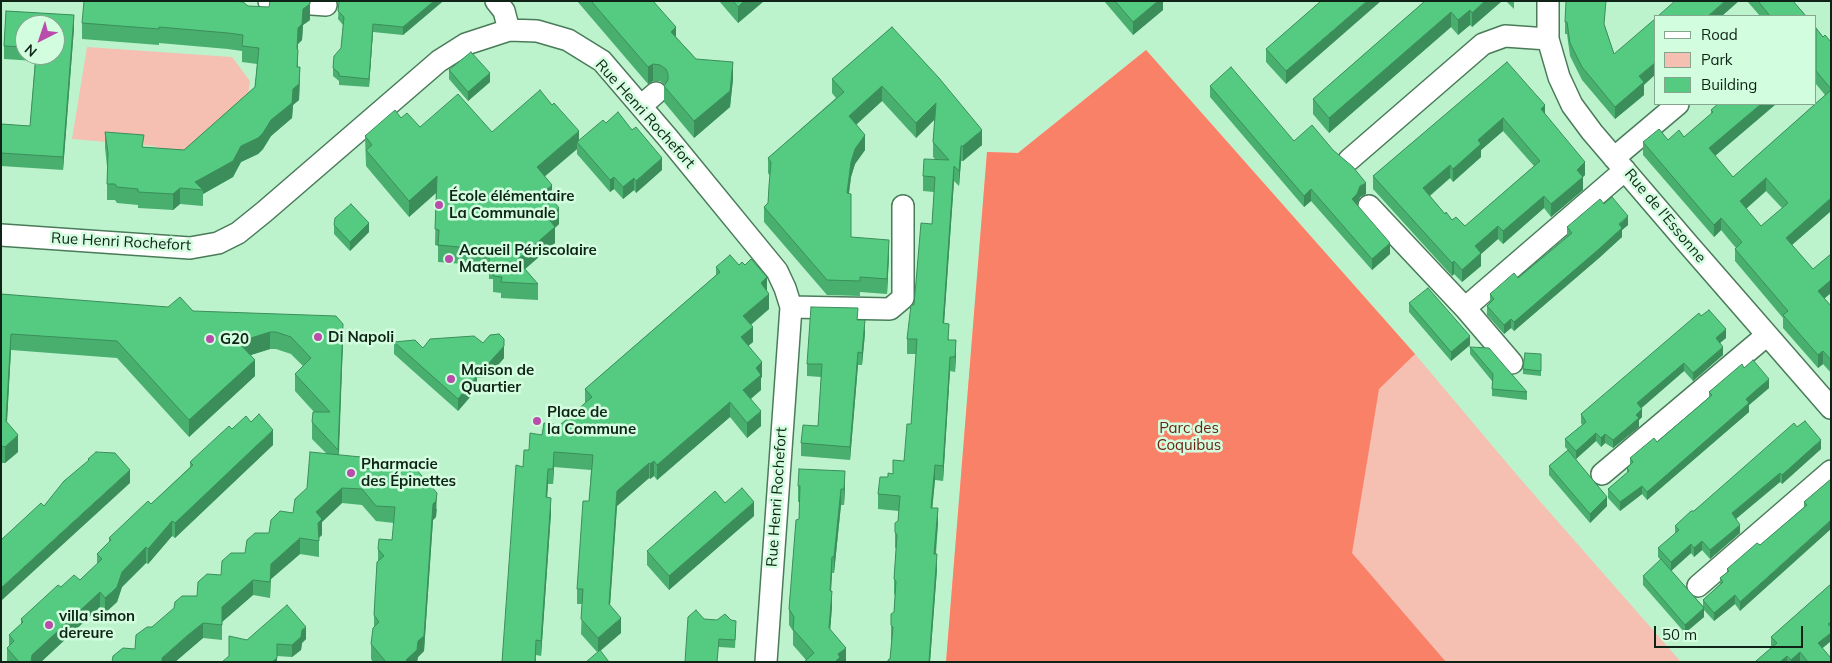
<!DOCTYPE html>
<html>
<head>
<meta charset="utf-8">
<style>
  body { margin:0 }
  #map { position:relative; width:1832px; height:663px; overflow:hidden; background:#bdf3cc; font-family:Mulish,sans-serif }
  canvas { display:block }
  .frame { position:absolute; inset:0; border:2px solid #0f2416; pointer-events:none }
  .legend { position:absolute; left:1654px; top:15px; width:162px; height:90px; box-sizing:border-box; background:#d2fdde; border:1px solid #84a68e; margin:0; padding:6px 9px; list-style:none; font-size:15px; color:#0f2416 }
  .legend li { display:flex; align-items:center; gap:10px; height:25px }
  .legend b { width:25px; border:1px solid #84a68e }
  .north { position:absolute; left:15px; top:15px; width:50px; height:50px; box-sizing:border-box; background:#d2fdde; border:1px solid #84a68e; border-radius:50%; rotate:221deg; font-size:14px; font-weight:700; line-height:20px; text-align:center; color:#0f2416 }
  .north::after { content:''; display:block; margin:auto; width:18px; height:22px; background:#ba4cab; clip-path:polygon(50% 0,100% 100%,50% 72%,0 100%) }
  .scale { position:absolute; left:1654px; top:626px; width:149px; height:22px; box-sizing:border-box; border:2px solid #0f2416; border-top:0; padding-left:6px; font-size:15px; line-height:18px; white-space:nowrap; color:#0f2416; -webkit-text-stroke:4px #d2fdde; paint-order:stroke }
</style>
</head>
<body>
<div id="map">
<canvas width="1832" height="663"></canvas>
<div class="frame"></div>
<ul class="legend">
<li><b style="height:6px;background:#fff"></b>Road</li>
<li><b style="height:14px;background:#f5bfb2"></b>Park</li>
<li><b style="height:14px;background:#54cb81"></b>Building</li>
</ul>
<div class="north">N</div>
<div class="scale">50 m</div>
</div>
<script>
const ctx = document.querySelector('canvas').getContext('2d');
ctx.lineJoin = 'round';
function fill(path, color) {
  ctx.fillStyle = color;
  ctx.fill(path, 'evenodd');
}
function poly(rows) {
  const path = new Path2D();
  for (const r of rows) {
    path.moveTo(r[0], r[1]);
    for (let i = 2; i < r.length; i += 2) path.lineTo(r[i], r[i + 1]);
  }
  return path;
}
function trace(path, color, width, dash) {
  ctx.strokeStyle = color;
  ctx.lineWidth = width;
  ctx.lineCap = dash ? 'butt' : 'round';
  ctx.setLineDash(dash || []);
  ctx.stroke(path);
}
function drawText(font, color, halo, rows, align = 'center') {
  ctx.font = font + ' Mulish,sans-serif';
  ctx.lineWidth = 5;
  ctx.setLineDash([]);
  ctx.textBaseline = 'middle';
  ctx.strokeStyle = halo;
  ctx.fillStyle = color;
  for (const [text, x, y, turn = 0] of rows) {
    ctx.save();
    ctx.translate(x, y);
    ctx.rotate((+turn || 0) * Math.PI / 180);
    ctx.textAlign = isNaN(turn) ? turn : align;
    if (halo) ctx.strokeText(text, 0, 0);
    ctx.fillText(text, 0, 0);
    ctx.restore();
  }
}
const green = poly([
  [87,47,232,57,250,81,247,102,181,159,154,146,72,139],
  [1146,50,1415,354,1517,475,1681,662,946,662,987,152,1018,153]
]);
const forest = poly([
  [1146,50,1415,354,1379,389,1352,553,1446,662,946,662,987,152,1018,153]
]);
const minor = poly([
  [269,1,326,5],
  [496,1,504,11,509,30],
  [1548,1,1548,39,1559,77,1572,105,1592,132,1688,244,1831,408],
  [641,106,656,93],
  [1614,158,1678,104],
  [1349,160,1483,44,1505,36,1548,39],
  [1369,206,1465,308,1625,170],
  [1,235,190,248,218,243,238,233,264,212,439,61,466,44,509,30,537,31,568,40,602,61,668,138,777,271,785,288,791,307,766,662],
  [791,307,890,309,903,298,903,206],
  [1465,308,1512,363],
  [1602,474,1767,335],
  [1698,586,1831,471]
]);
const wall = poly([
  [339,1,442,1,442,2,403,35,373,32,369,87,339,85,339,81,333,76,333,68,341,48,343,25,338,19],
  [577,1,653,1,676,37,696,59,733,79,730,107,694,138,664,102,664,86,665,85,660,81,653,81,648,84],
  [719,1,764,1,738,23],
  [1104,1,1163,1,1163,10,1133,35],
  [1321,1,1286,84,1266,62,1266,49],
  [1425,1,1502,1,1472,27,1470,25,1458,35,1451,27,1329,133,1313,114,1313,99],
  [1506,1,1514,1,1514,9],
  [1747,1,1793,1,1806,16,1760,16],
  [248,6,310,20,303,25,302,40,298,44,298,67,300,83,299,100,293,105,292,118,271,136,263,149,258,154,241,162,233,177,203,194,203,206,180,204,173,210,156,209,138,208,138,205,117,203,115,200,107,200,107,166,105,148,105,132,144,147,184,150,255,87,257,64,242,62,242,51,228,49,159,43,159,45,82,39,82,23],
  [6,11,74,15,74,28,63,170,1,166,1,124,30,126,35,61,4,59,4,46],
  [25,25,55,25,55,55,25,55],
  [1565,22,1605,26,1614,54,1644,85,1644,95,1615,119,1582,80,1570,56,1567,34,1565,34],
  [892,27,982,145,963,161,961,161,959,186,954,181,944,323,949,340,956,355,955,372,950,371,943,481,935,480,932,508,938,523,936,554,937,569,930,662,888,662,890,659,892,641,891,640,891,625,894,612,895,595,894,594,894,579,896,549,895,547,895,532,898,521,899,511,878,509,878,494,888,477,893,474,904,461,911,424,916,354,907,354,907,339,932,224,934,192,923,191,923,176,936,160,933,157,933,142,935,119,916,138,882,101,856,125,865,150,855,164,851,177,849,193,851,237,889,255,887,294,860,292,860,296,827,295,764,222,764,207,768,203,770,176,768,173,768,158,836,98,832,93,832,79],
  [1816,28,1823,37,1831,42,1831,211,1792,245,1813,269,1831,254,1831,293,1824,298,1831,306,1831,373,1823,364,1818,368,1783,328,1783,318,1735,261,1735,249,1736,248,1721,230,1714,237,1643,155,1643,142,1668,140,1684,137,1711,114,1711,110,1718,104,1776,104,1715,156,1733,177,1825,95,1816,84],
  [1766,191,1782,208,1761,226,1746,209],
  [1507,62,1545,114,1585,175,1583,177,1583,190,1551,217,1544,208,1503,244,1498,239,1481,254,1481,266,1462,282,1454,274,1452,276,1373,189,1373,176],
  [1503,131,1534,166,1465,226,1452,220,1445,214,1430,196,1450,178,1453,182,1481,157,1481,150],
  [449,70,490,82,468,101,449,79],
  [1210,86,1294,141,1333,150,1366,194,1360,197,1357,205,1390,254,1372,270,1311,201,1304,207,1210,97],
  [401,118,420,127,492,132,579,141,606,123,662,170,636,193,634,190,623,199,614,189,610,192,577,154,577,149,545,176,559,224,555,227,555,243,525,269,538,284,538,300,501,298,501,293,493,292,493,279,489,279,489,266,438,262,438,246,435,245,436,193,409,217,366,166,365,136],
  [334,225,369,232,350,251,334,234],
  [1628,225,1622,230,1622,237,1599,258,1514,331,1511,328,1504,334,1487,315,1487,306,1490,303,1490,294,1518,278,1567,236,1567,227],
  [739,265,767,291,769,309,751,325,753,342,748,346,762,377,761,378,761,390,751,399,761,426,747,438,730,417,657,480,654,476,650,479,649,478,617,506,610,606,621,633,597,652,581,634,582,604,577,604,577,589,589,501,591,470,554,467,553,484,548,484,547,498,551,513,541,656,536,655,536,662,502,662,523,467,529,450,542,435,560,425,585,404,585,389,716,275,716,267],
  [1,294,193,311,343,341,339,455,361,468,437,509,436,517,433,520,424,651,418,657,417,662,373,662,371,659,371,644,374,627,374,615,378,561,378,549,392,540,394,523,376,521,362,505,342,503,322,522,322,535,319,538,319,557,300,554,271,579,270,598,253,595,222,622,222,640,203,638,175,662,112,662,135,649,152,627,197,596,293,513,307,488,327,454,312,439,312,422,314,412,295,391,295,374,303,366,291,354,276,349,270,349,251,355,255,376,189,437,117,358,11,350,7,422,18,452,5,463,1,463],
  [1409,303,1470,345,1451,361,1409,312],
  [1701,316,1726,338,1720,343,1723,355,1693,381,1684,371,1641,408,1642,417,1639,420,1639,427,1613,448,1605,443,1601,447,1596,441,1576,459,1607,506,1590,523,1549,475,1549,466,1568,450,1565,447,1565,439,1582,425,1581,423,1581,414],
  [858,320,865,333,862,365,858,365,850,460,801,456,801,443,818,426,821,377,807,376,807,364],
  [394,342,423,348,504,358,488,377,477,378,477,389,458,411,394,354],
  [1470,347,1527,392,1527,400,1492,396,1492,381,1470,354],
  [1541,354,1541,376,1523,374,1523,369],
  [1744,368,1769,388,1749,405,1749,412,1647,500,1642,494,1620,511,1608,498,1608,489,1627,473,1627,468,1630,465,1630,458,1657,442,1709,397,1709,392],
  [1797,427,1821,449,1782,484,1780,482,1736,519,1740,533,1710,559,1702,550,1694,557,1691,553,1671,571,1703,606,1703,600,1720,584,1720,578,1727,572,1727,569,1760,545,1804,507,1804,502,1831,479,1740,611,1735,604,1714,621,1704,610,1704,617,1685,633,1643,585,1643,576,1661,560,1658,557,1658,548,1675,534,1675,526],
  [232,429,273,445,175,538,172,536,148,564,146,563,122,587,117,602,105,613,100,607,41,662,7,662,7,648,9,646,9,635,21,624,21,619,61,587,80,580,97,564,97,554,109,543,109,538,151,504,190,467,190,462],
  [798,486,845,487,844,505,841,505,834,573,832,573,831,591,832,607,830,630,846,662,806,660,793,645,793,631,789,625,789,609,799,519,800,502,798,502],
  [725,503,754,516,669,590,647,565,647,551],
  [1831,584,1831,641,1822,648,1831,662,1801,662,1800,661,1798,662,1756,662,1756,661,1772,647,1771,646,1771,637],
  [704,619,736,628,735,648,719,647],
  [306,639,302,643,301,650,292,657,277,656,247,640]
]);
const shadedWall = poly([
  [310,1,310,20,303,25,302,40,298,44,297,65,298,28,303,9],
  [434,1,442,1,442,2,403,35,403,27],
  [744,1,764,1,738,23,738,7],
  [1158,1,1163,1,1163,10,1133,35,1133,22],
  [1367,1,1381,1,1286,84,1286,71],
  [1485,1,1502,1,1472,27,1472,13],
  [1725,1,1739,1,1722,16,1708,16],
  [1470,10,1470,25,1458,35,1458,20],
  [1451,12,1451,27,1329,133,1329,118],
  [74,15,74,28,63,170,63,157],
  [373,24,373,32,369,87,369,79],
  [676,27,676,44,671,32],
  [733,62,733,79,730,107,694,138,694,121],
  [1656,62,1656,74,1644,85,1644,95,1615,119,1615,107,1639,76],
  [653,64,653,81,648,84,648,67],
  [300,67,299,100,293,105,292,118,271,136,263,149,258,154,241,162,233,177,203,194,203,190,195,182,241,146,271,120,293,89],
  [490,73,490,82,468,101,468,92],
  [882,86,882,101,849,131,849,116],
  [936,103,936,118,916,138,916,123],
  [1761,104,1776,104,1709,161,1709,148],
  [1545,105,1545,118,1541,109],
  [1503,118,1503,131,1481,150,1481,157,1453,182,1453,169,1478,140],
  [982,130,982,145,963,161,963,146],
  [579,131,579,144,577,142,577,149,537,183,537,167],
  [865,135,865,150,855,164,851,177,847,208,847,193,851,162,855,149],
  [961,146,961,161,959,186,959,171],
  [662,158,662,170,636,193,636,181],
  [1585,162,1585,175,1583,177,1583,190,1551,217,1551,204,1577,170],
  [1450,165,1450,178,1423,201,1423,188],
  [954,166,954,181,943,338,943,323],
  [437,176,437,192,409,217,409,201],
  [614,177,614,189,610,192,610,180],
  [634,178,634,190,623,199,623,187],
  [1766,178,1766,191,1740,214,1740,201],
  [1366,183,1366,194,1360,197,1357,205,1352,199,1360,186],
  [552,185,552,201,545,191],
  [180,188,180,204,173,210,173,194],
  [1311,189,1311,201,1304,207,1304,196],
  [1544,196,1544,208,1503,244,1503,231],
  [1831,198,1831,211,1786,250,1786,238],
  [559,208,559,224,554,229,555,227,555,243,517,276,517,260,548,218],
  [1628,216,1628,225,1622,230,1622,237,1599,258,1514,331,1514,322],
  [1721,218,1721,230,1714,237,1714,225],
  [369,223,369,232,350,251,350,242],
  [1498,226,1498,239,1481,254,1481,266,1462,282,1462,270,1475,246],
  [889,240,889,255,887,294,887,279],
  [1390,243,1390,254,1372,270,1372,259],
  [1454,261,1454,274,1452,276,1452,263],
  [767,277,767,293,761,283],
  [1831,280,1831,293,1818,304,1818,291],
  [769,294,769,309,743,331,743,316],
  [1511,319,1511,328,1504,334,1504,325],
  [865,320,865,333,862,365,862,353],
  [343,324,343,341,338,467,338,450],
  [753,327,753,342,741,352,741,337],
  [1726,329,1726,338,1716,346,1716,338],
  [270,332,270,349,238,359,238,342],
  [11,334,11,350,6,437,6,421],
  [1470,336,1470,345,1451,361,1451,352],
  [956,340,956,355,955,372,955,357],
  [504,346,504,358,488,377,488,364],
  [1723,347,1723,355,1693,381,1693,373],
  [1823,351,1823,364,1818,368,1818,355],
  [858,352,858,365,850,460,850,447],
  [950,357,950,371,943,481,943,466],
  [255,360,255,376,189,437,189,420],
  [762,362,762,377,761,378,761,390,743,405,743,390,756,368],
  [1684,363,1684,371,1637,412,1637,403],
  [477,376,477,389,458,411,458,399],
  [1769,379,1769,388,1749,405,1749,412,1647,500,1647,492,1746,399],
  [730,402,730,417,657,480,657,465],
  [1642,409,1642,417,1639,420,1639,427,1613,448,1613,440,1636,415],
  [761,411,761,426,747,438,747,423],
  [273,430,273,445,175,538,175,523],
  [1596,433,1596,441,1576,459,1576,451],
  [1605,434,1605,443,1601,447,1601,438],
  [18,435,18,452,5,463,5,447],
  [1821,440,1821,449,1782,484,1782,475],
  [554,452,554,467,553,484,553,469],
  [654,461,654,476,650,479,650,464],
  [649,463,649,478,617,506,609,619,609,604,617,491],
  [935,465,935,480,931,522,931,508],
  [548,469,548,484,546,512,546,497],
  [130,470,130,483,1,601,1,588],
  [845,471,845,487,844,505,844,489],
  [1780,473,1780,482,1732,522,1732,513],
  [1642,486,1642,494,1620,511,1620,502],
  [342,488,342,503,322,522,322,535,318,538,316,512],
  [841,489,841,505,834,573,834,557],
  [437,493,436,517,433,520,424,651,418,657,417,662,406,662,433,504],
  [1607,497,1607,506,1590,523,1590,514],
  [551,498,551,513,541,656,541,641],
  [754,502,754,516,669,590,669,576],
  [938,508,938,523,934,569,934,554],
  [1831,520,1831,529,1740,611,1740,602],
  [172,521,172,536,148,564,148,549],
  [1740,525,1740,533,1710,559,1710,550],
  [300,538,300,554,271,579,270,598,271,564],
  [1702,541,1702,550,1694,557,1694,548],
  [1691,544,1691,553,1671,571,1671,562],
  [146,547,146,563,122,587,117,602,105,613,105,598,122,572],
  [937,554,937,569,930,662,929,662],
  [832,557,832,573,830,607,830,591],
  [253,580,253,595,222,622,222,607],
  [832,591,832,607,829,644,829,628],
  [100,592,100,607,41,662,31,662,32,655],
  [1735,595,1735,604,1714,621,1714,613],
  [1704,608,1704,617,1685,633,1685,625],
  [621,618,621,633,598,653,598,638],
  [203,623,203,638,175,662,162,662,162,658,188,635],
  [306,627,306,639,302,643,301,650,292,657,292,645,302,630],
  [1831,633,1831,641,1818,652,1818,643],
  [277,644,277,662,272,662],
  [846,648,846,662,835,662,838,654],
  [1800,652,1800,661,1798,662,1791,662,1791,660],
  [1787,656,1787,662,1780,662]
]);
const building = poly([
  [84,1,234,1,243,2,248,6,269,7,270,1,310,1,310,4,303,9,302,24,298,28,297,49,298,50,297,67,300,67,299,84,293,89,292,103,271,120,263,133,258,138,241,146,233,161,195,182,203,190,180,188,173,194,156,193,138,192,138,189,117,187,115,184,107,184,108,153,105,132,144,135,142,147,184,150,255,87,259,48,242,46,243,35,228,33,159,27,159,29,82,23,84,1],
  [339,1,434,1,403,27,373,24,369,79,339,76,339,73,333,68,334,56,341,48,344,17,338,11,339,1],
  [591,1,653,1,676,27,671,32,696,59,733,62,730,91,694,121,664,86,668,80,668,74,666,69,660,65,653,64,648,67,591,1],
  [733,1,744,1,738,7,733,1],
  [1115,1,1158,1,1133,22,1115,1],
  [1321,1,1367,1,1286,71,1266,49,1321,1],
  [1425,1,1485,1,1472,13,1470,10,1458,20,1451,12,1329,118,1313,99,1425,1],
  [1566,1,1606,1,1604,24,1614,54,1656,18,1656,62,1639,76,1644,82,1615,107,1582,67,1570,43,1567,22,1565,22,1566,1],
  [1675,1,1725,1,1708,16,1658,16,1675,1],
  [1758,1,1793,1,1806,16,1770,16,1758,1],
  [6,11,74,15,63,157,1,153,1,124,30,126,36,55,55,55,55,25,25,25,25,47,4,46,6,11],
  [892,27,939,78,982,130,963,146,961,146,959,171,954,166,943,323,949,324,948,340,956,340,955,357,950,357,943,466,935,465,931,508,938,508,934,554,937,554,929,662,888,662,888,660,890,659,893,627,891,625,891,614,894,612,896,581,894,579,897,535,895,532,895,523,898,521,900,496,878,494,880,477,888,477,888,473,893,474,893,460,904,461,907,424,911,424,917,339,907,339,911,305,914,305,921,223,932,224,935,177,923,176,924,159,949,160,933,142,936,103,916,123,882,86,849,116,865,135,855,149,851,162,847,193,851,194,851,237,889,240,887,279,860,277,860,281,827,280,764,207,768,203,769,186,771,162,768,158,844,92,832,79,892,27],
  [1816,28,1823,37,1825,35,1831,42,1831,89,1816,71,1816,28],
  [471,52,490,73,468,92,449,70,471,52],
  [1507,62,1545,105,1541,109,1585,162,1577,170,1583,177,1551,204,1544,196,1503,231,1498,226,1475,246,1481,253,1462,270,1454,261,1452,263,1373,176,1507,62],
  [1503,118,1540,161,1465,226,1456,217,1452,220,1446,212,1445,214,1423,188,1450,165,1453,169,1481,144,1478,140,1503,118],
  [1231,67,1294,141,1312,125,1333,150,1353,167,1366,183,1360,186,1357,194,1352,199,1390,243,1372,259,1311,189,1304,196,1210,86,1231,67],
  [540,90,552,105,554,103,579,131,537,167,552,185,545,191,559,208,548,218,555,227,517,260,538,284,501,282,502,277,493,276,494,263,489,263,490,250,438,245,439,230,435,229,437,176,409,201,366,150,372,145,365,136,395,110,401,118,407,113,420,127,458,94,492,132,540,90],
  [1831,90,1831,198,1786,238,1813,269,1831,254,1831,280,1818,291,1831,306,1831,360,1823,351,1818,355,1783,315,1788,311,1735,249,1742,242,1721,218,1714,225,1643,142,1659,129,1668,140,1679,130,1684,137,1713,112,1711,110,1718,104,1761,104,1709,148,1733,177,1831,90],
  [1766,178,1788,203,1761,226,1740,201,1766,178],
  [618,112,632,130,636,127,662,158,636,181,634,178,623,187,614,177,610,180,577,142,603,120,606,123,618,112],
  [1612,197,1628,216,1619,224,1622,228,1599,249,1514,322,1511,319,1504,325,1487,306,1494,299,1490,294,1514,273,1518,278,1572,233,1567,227,1600,199,1604,204,1612,197],
  [351,204,369,223,350,242,334,225,335,218,351,204],
  [730,255,739,265,742,262,745,265,751,259,767,277,761,283,769,294,743,316,753,327,741,337,762,362,756,368,761,375,743,390,761,411,747,423,730,402,657,465,654,461,650,464,649,463,617,491,609,604,621,618,598,638,581,619,583,589,577,589,583,501,589,501,593,455,554,452,553,469,548,469,546,497,551,498,541,641,536,640,535,662,502,662,516,465,523,467,524,450,529,450,530,433,542,435,544,423,560,425,592,397,585,389,720,272,716,267,730,255],
  [1428,288,1470,336,1451,352,1409,303,1428,288],
  [1,294,168,307,180,297,193,311,336,316,343,324,338,450,312,422,313,412,330,412,295,374,311,358,291,337,276,332,270,332,238,342,255,360,189,420,117,341,11,334,6,421,18,435,5,447,1,446,1,294],
  [811,307,858,308,857,320,865,320,862,353,858,352,850,447,801,443,803,425,818,426,822,364,807,364,811,307],
  [1709,310,1726,329,1716,338,1723,347,1693,373,1684,363,1637,403,1642,409,1636,415,1639,418,1613,440,1605,434,1601,438,1596,433,1576,451,1565,439,1586,422,1581,414,1699,313,1701,316,1709,310],
  [499,334,504,339,504,346,488,364,477,365,477,376,458,399,394,342,415,340,423,348,430,339,474,336,483,343,490,335,499,334],
  [1470,347,1489,348,1527,392,1492,389,1493,374,1470,347],
  [1525,353,1541,354,1541,371,1523,369,1525,353],
  [1753,360,1769,379,1746,399,1749,403,1647,492,1642,486,1620,502,1608,489,1629,471,1627,468,1633,462,1630,458,1654,438,1657,442,1712,395,1709,392,1742,364,1744,368,1753,360],
  [259,414,273,430,175,523,172,521,148,549,146,547,122,572,117,587,113,591,105,598,100,592,32,655,31,662,19,662,7,648,14,641,9,635,23,622,21,619,58,585,61,587,74,575,80,580,102,559,97,554,111,540,109,538,148,501,151,504,193,465,190,462,229,426,232,429,246,416,251,422,259,414],
  [1805,421,1821,440,1782,475,1780,473,1732,513,1740,525,1710,550,1702,541,1694,548,1691,544,1671,562,1658,548,1679,530,1675,526,1691,511,1694,511,1794,423,1797,427,1805,421],
  [1568,450,1607,497,1590,514,1549,466,1568,450],
  [96,452,115,453,130,470,1,588,1,540,41,503,44,506,64,481,89,460,88,459,96,452],
  [310,452,361,457,360,468,403,471,406,468,415,468,437,493,436,501,433,504,424,636,418,641,417,650,406,660,408,662,386,662,371,644,373,628,379,622,374,615,377,562,384,556,378,549,379,539,392,540,395,507,376,506,362,489,342,488,316,512,322,519,318,523,319,541,300,538,271,564,270,582,253,580,222,607,222,625,203,623,188,635,162,658,162,662,112,662,113,656,123,648,135,649,136,635,147,627,152,627,174,608,175,602,182,596,197,596,198,582,207,574,221,575,222,561,231,553,245,553,247,540,255,533,269,533,271,520,280,511,293,513,295,499,307,488,310,452],
  [799,469,845,471,844,489,841,489,834,557,832,557,830,591,832,591,829,628,846,648,838,654,840,657,835,662,804,662,814,653,793,629,794,617,789,609,796,520,799,519,800,486,798,486,799,469],
  [1831,479,1831,520,1740,602,1735,595,1714,613,1703,600,1723,582,1720,578,1729,571,1727,569,1757,543,1760,545,1807,505,1804,502,1831,479],
  [742,488,754,502,669,576,647,551,715,491,725,503,742,488],
  [1661,559,1704,608,1685,625,1643,576,1661,559],
  [1831,584,1831,622,1828,624,1831,627,1831,633,1818,643,1831,658,1831,662,1808,662,1800,652,1791,660,1787,656,1780,662,1757,662,1756,661,1777,643,1771,637,1831,584],
  [287,605,306,627,302,630,301,637,292,645,277,644,277,658,272,662,222,662,229,656,229,636,247,640,287,605],
  [696,610,704,619,717,620,725,614,731,620,736,621,735,640,719,639,717,662,685,662,688,617,696,610],
  [600,650,609,662,586,662,600,650]
]);
const markers = [
  [439,205,5,"#ba4cab"],
  [449,259,5,"#ba4cab"],
  [318,337,5,"#ba4cab"],
  [210,339,5,"#ba4cab"],
  [451,379,5,"#ba4cab"],
  [537,421,5,"#ba4cab"],
  [351,473,5,"#ba4cab"],
  [49,625,5,"#ba4cab"]
];
const streetNames = [
  ["Rue Henri Rochefort",645,114,48],
  ["Rue de l'Essonne",1665,216,50],
  ["Rue Henri Rochefort",121,242,3],
  ["Rue Henri Rochefort",777,497,-86]
];
const poiNames = [
  ["École élémentaire",449,196],
  ["La Communale",449,213],
  ["Accueil Périscolaire",459,250],
  ["Maternel",459,267],
  ["Di Napoli",328,337],
  ["G20",220,339],
  ["Maison de",461,370],
  ["Quartier",461,387],
  ["Place de",547,412],
  ["la Commune",547,429],
  ["Pharmacie",361,464],
  ["des Épinettes",361,481],
  ["villa simon",59,616],
  ["dereure",59,633]
];
const parkNames = [
  ["Parc des",1189,428],
  ["Coquibus",1189,445]
];
fill(green, '#f5bfb2');
fill(forest, '#f88167');
trace(minor, '#497b59', 24);
trace(minor, '#fff', 21);
fill(wall, '#48af6f');
fill(shadedWall, '#3b8e5a');
fill(building, '#54cb81');
trace(building, '#3b8e5a', 1);
for (const [x, y, r, color] of markers) {
  const dot = new Path2D();
  dot.arc(x, y, r, 0, 2 * Math.PI);
  ctx.fillStyle = color;
  ctx.fill(dot);
  trace(dot, '#d2fdde', 2);
}
drawText('15px', '#0f2416', '#d2fdde', streetNames);
drawText('bold 15px', '#0f2416', '#d2fdde', poiNames, 'left');
drawText('15px', '#6d2314', '#d2fdde', parkNames);
</script>
</body>
</html>
